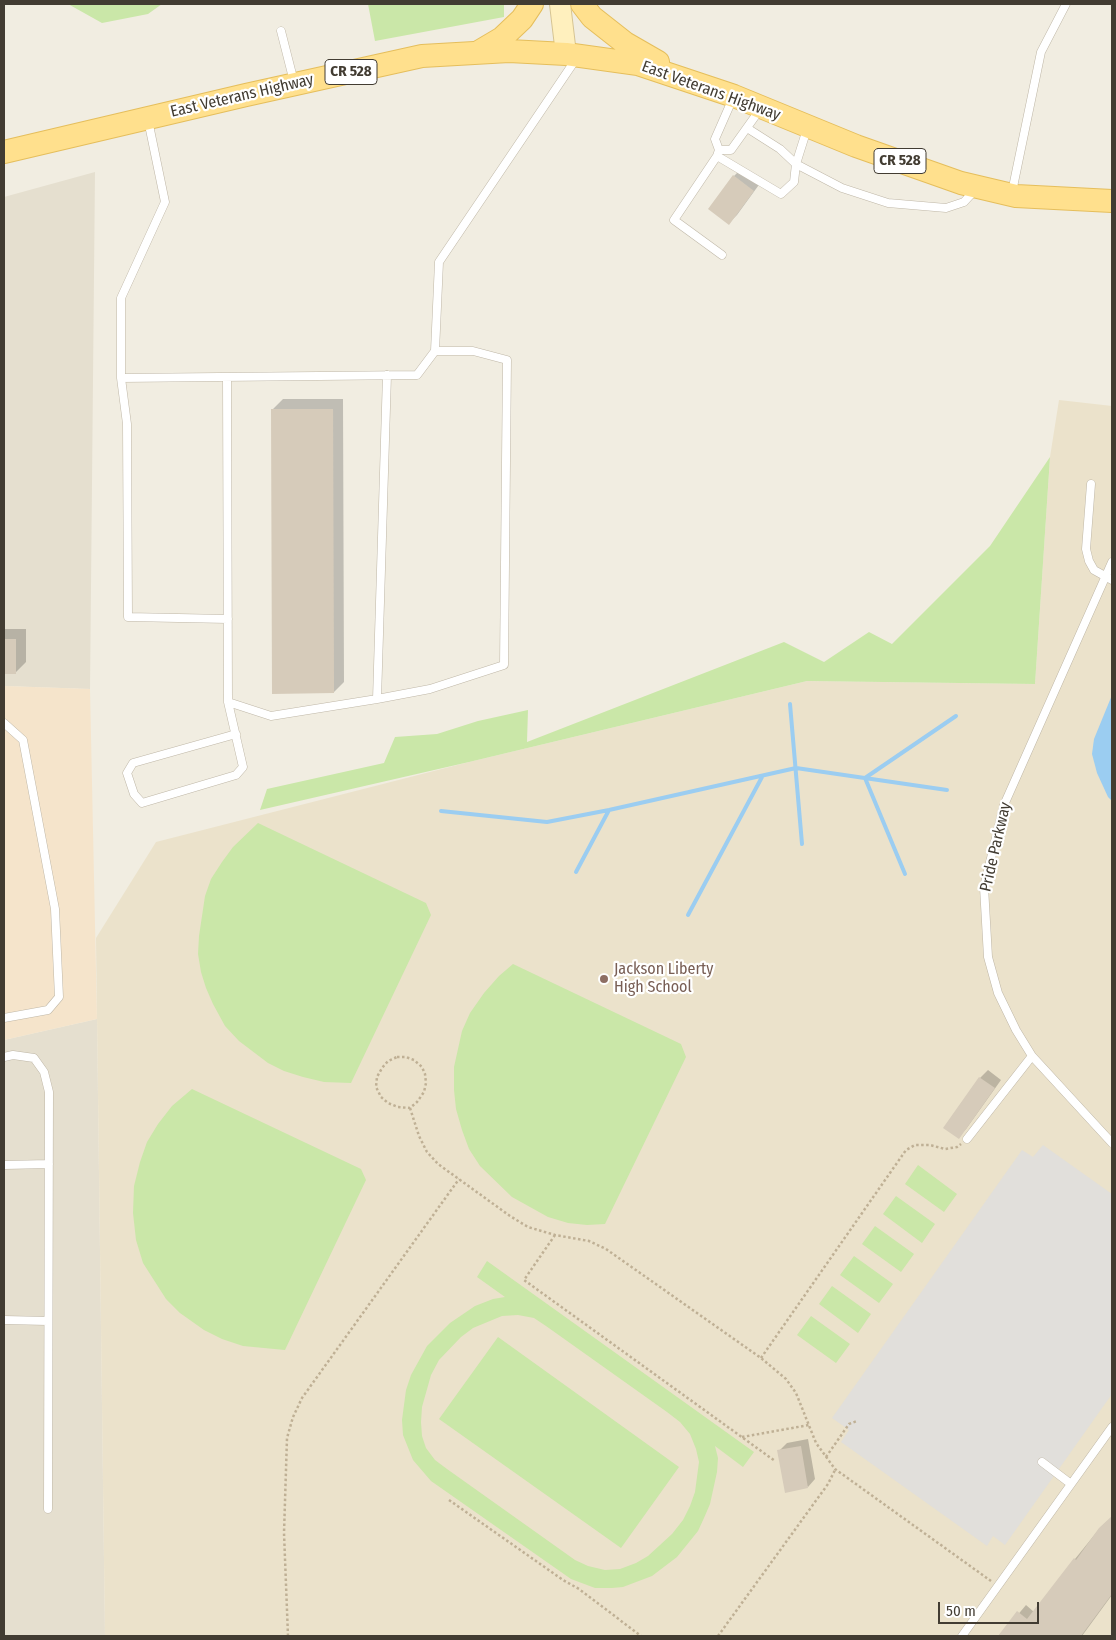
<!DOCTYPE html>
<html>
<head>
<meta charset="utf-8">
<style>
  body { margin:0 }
  #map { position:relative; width:1116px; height:1640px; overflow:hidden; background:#f1ede1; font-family:"Fira Sans Condensed",sans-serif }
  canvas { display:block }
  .frame { position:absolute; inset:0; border:5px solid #423c32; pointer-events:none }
  .scale { position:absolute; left:938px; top:1602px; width:101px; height:22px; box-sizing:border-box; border:2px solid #423c32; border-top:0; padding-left:6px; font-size:15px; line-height:18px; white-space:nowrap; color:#423c32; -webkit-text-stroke:4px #fff; paint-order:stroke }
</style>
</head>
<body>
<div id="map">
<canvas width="1116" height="1640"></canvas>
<div class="frame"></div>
<div class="scale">50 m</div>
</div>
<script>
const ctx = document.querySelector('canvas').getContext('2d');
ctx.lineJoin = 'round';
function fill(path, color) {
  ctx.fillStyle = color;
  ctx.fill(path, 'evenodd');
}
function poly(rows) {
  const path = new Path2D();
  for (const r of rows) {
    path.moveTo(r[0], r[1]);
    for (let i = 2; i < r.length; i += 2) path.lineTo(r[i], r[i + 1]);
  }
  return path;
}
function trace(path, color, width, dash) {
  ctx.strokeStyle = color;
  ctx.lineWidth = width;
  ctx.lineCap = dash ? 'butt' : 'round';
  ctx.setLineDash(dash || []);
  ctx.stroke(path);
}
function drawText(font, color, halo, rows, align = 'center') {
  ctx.font = font + ' "Fira Sans Condensed",sans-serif';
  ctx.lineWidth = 4.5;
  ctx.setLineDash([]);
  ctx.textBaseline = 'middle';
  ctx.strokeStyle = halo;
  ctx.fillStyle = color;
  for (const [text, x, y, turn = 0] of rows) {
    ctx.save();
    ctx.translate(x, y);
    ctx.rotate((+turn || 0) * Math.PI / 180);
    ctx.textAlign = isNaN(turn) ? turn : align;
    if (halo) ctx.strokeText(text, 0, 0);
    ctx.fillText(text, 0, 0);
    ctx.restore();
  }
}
const residential = poly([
  [95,172,90,689,4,686,4,197],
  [97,1019,105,1636,4,1636,4,1040]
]);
const commercial = poly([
  [4,686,90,689,97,1019,4,1040]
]);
const education = poly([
  [1059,400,1112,406,1112,1636,105,1636,96,938,156,842,469,762,807,681,1035,684,1050,457]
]);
const green = poly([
  [68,4,162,4,148,14,102,23],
  [368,4,504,4,504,17,375,41],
  [1050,457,1035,684,807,681,469,762,260,810,267,789,384,763,395,737,437,734,478,721,528,710,527,742,784,642,824,662,869,632,892,644,990,546],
  [258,823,426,903,431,915,351,1083,324,1082,303,1077,284,1071,268,1063,239,1041,225,1026,213,1004,206,988,201,972,198,954,199,936,205,896,211,879,222,862,233,847],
  [513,964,681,1044,686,1057,605,1224,587,1225,568,1223,548,1217,512,1197,480,1166,469,1149,462,1130,456,1109,454,1090,454,1067,462,1031,470,1013,484,993,499,976],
  [192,1089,361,1169,366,1180,285,1350,243,1346,222,1339,204,1330,180,1313,166,1299,143,1263,136,1240,133,1213,134,1186,140,1162,147,1142,158,1124,172,1106],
  [918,1165,957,1194,944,1212,905,1184],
  [896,1196,935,1224,922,1243,883,1214],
  [875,1226,914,1254,901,1272,862,1244],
  [854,1256,893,1284,879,1303,840,1275],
  [487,1261,754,1452,743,1467,715,1446,718,1458,717,1472,710,1504,704,1518,698,1531,677,1557,652,1576,623,1587,612,1588,595,1588,571,1579,431,1481,413,1460,403,1435,402,1420,406,1390,411,1375,427,1346,450,1323,475,1306,493,1299,505,1297,477,1277],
  [518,1315,534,1318,546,1326,667,1412,680,1422,690,1434,696,1449,699,1462,695,1492,690,1506,683,1520,672,1534,648,1556,636,1563,620,1569,605,1570,588,1566,575,1560,447,1469,435,1460,426,1448,422,1436,421,1422,422,1407,431,1375,439,1360,461,1337,473,1328,502,1316],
  [832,1286,871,1314,858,1333,819,1304],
  [811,1316,850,1344,836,1363,797,1335],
  [498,1337,679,1467,621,1548,439,1419]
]);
const parking = poly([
  [1043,1145,1112,1194,1112,1394,1005,1545,993,1536,987,1546,841,1442,849,1430,832,1418,1022,1150,1033,1157]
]);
const water = poly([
  [1112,695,1112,801,1108,797,1097,773,1092,754,1094,739]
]);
const shadow = poly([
  [742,168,761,182,737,215,729,223,734,176],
  [283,399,343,399,344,682,334,692,272,410],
  [4,629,26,629,26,662,15,673,4,673],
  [988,1070,1001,1080,966,1129,958,1137,980,1078],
  [808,1439,815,1479,808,1487,779,1451,787,1443],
  [1112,1517,1112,1595,1082,1636,1000,1636,1026,1605,1034,1612,1075,1559,1100,1528]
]);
const stream = poly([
  [790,704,802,844],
  [441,811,547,822,609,810,796,768,947,790],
  [576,872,609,810],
  [905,874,865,778,956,716],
  [688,915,762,777]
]);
const building = poly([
  [733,175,754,191,729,225,708,209],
  [271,409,333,409,334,693,272,694],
  [4,639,16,639,16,674,4,674],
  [979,1077,995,1088,959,1139,943,1128],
  [801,1446,808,1488,785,1493,777,1450],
  [1112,1516,1112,1594,1081,1636,998,1636,1017,1611,1027,1619,1074,1558,1076,1560,1099,1528]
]);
const path = poly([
  [397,1057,406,1057,414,1060,422,1067,425,1074,426,1083,424,1092,417,1102,410,1108,398,1107,388,1103,381,1097,376,1087,377,1077,382,1068,388,1061,397,1057],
  [410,1108,419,1136,427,1152,438,1164,510,1216,528,1227,555,1235,589,1241,606,1249,761,1358,786,1379,796,1393,816,1443,835,1469,991,1581],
  [555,1235,524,1280,775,1461],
  [761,1358,906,1150,915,1145,930,1145,945,1149,957,1147,961,1144],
  [742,1437,809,1425],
  [826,1457,849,1424,857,1421],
  [449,1500,563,1580,579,1589,641,1636],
  [288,1636,284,1533,287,1438,293,1417,302,1398,459,1179],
  [718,1636,828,1484,835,1470]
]);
const lane = poly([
  [281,31,294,82],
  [148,120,165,202,121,298,121,378,417,375,435,351,439,262,576,59],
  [747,128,780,149,796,164,842,188,888,203,946,208,964,202,975,190],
  [719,150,731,150,761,108],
  [717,156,781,194,794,182,796,164,807,129],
  [1012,192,1041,52,1066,4],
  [722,255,674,220,717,156,719,150,715,139,733,98],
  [227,377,228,702,271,716,377,699,387,375],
  [121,378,127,424,128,617,228,619],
  [1091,484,1086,549,1089,561,1094,570,1112,580],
  [1112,562,1004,805,984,887,988,957,998,993,1016,1030,1032,1056,1112,1143],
  [377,699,430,689,504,665,507,360,473,351,435,351],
  [228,702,243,767,236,775,142,803,134,794,127,773,133,763,236,734],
  [4,723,23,740,55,909,59,997,48,1010,4,1018],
  [4,1057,13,1055,34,1058,44,1072,49,1092,48,1509],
  [967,1139,1032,1056],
  [4,1165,49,1164],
  [4,1320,48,1321],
  [1042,1462,1071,1484],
  [962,1636,1112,1427]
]);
const secondary = poly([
  [560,4,566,54]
]);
const primary = poly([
  [582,4,592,17,625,43,658,62],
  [480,51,502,38,522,19,532,4],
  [4,152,246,95,422,56,509,51,566,54,638,64,734,96,856,146,961,183,1016,196,1112,201]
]);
const markers = [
  [604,979,5,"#8d6e63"]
];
const shields = [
  [351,72,52],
  [900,161,52]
];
const shieldNames = [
  ["CR 528",351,72],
  ["CR 528",900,161]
];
const streetNames = [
  ["East Veterans Highway",711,91,20],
  ["East Veterans Highway",242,96,-13],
  ["Pride Parkway",996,847,-77]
];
const educationNames = [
  ["Jackson Liberty",614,970],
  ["High School",614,988]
];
fill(residential, '#e5dfcf');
fill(commercial, '#f5e4cb');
fill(education, '#ebe2cb');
fill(green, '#cae7a8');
fill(parking, '#e1dfdb');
fill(water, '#9bcdf1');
fill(shadow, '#0003');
trace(stream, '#9bcdf1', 4);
fill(building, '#d6cbba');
trace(lane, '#bfb7a7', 9);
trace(secondary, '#d6c492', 22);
trace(primary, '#e5be5c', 24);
trace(path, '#bfb095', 2.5, [2.5, 2.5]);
trace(lane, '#fff', 8);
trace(secondary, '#fff0be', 20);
trace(primary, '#ffe08d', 22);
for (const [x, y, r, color] of markers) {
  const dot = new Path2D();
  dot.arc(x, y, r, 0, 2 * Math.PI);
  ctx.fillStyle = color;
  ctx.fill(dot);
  trace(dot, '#fff', 2);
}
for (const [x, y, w] of shields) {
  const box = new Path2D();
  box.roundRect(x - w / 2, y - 12.5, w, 25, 4);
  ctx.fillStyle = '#fff';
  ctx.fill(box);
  trace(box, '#423c32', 1);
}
drawText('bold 15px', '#423c32', null, shieldNames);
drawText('16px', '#423c32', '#fff', streetNames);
drawText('16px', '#785e54', '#fff', educationNames, 'left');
</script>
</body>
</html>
